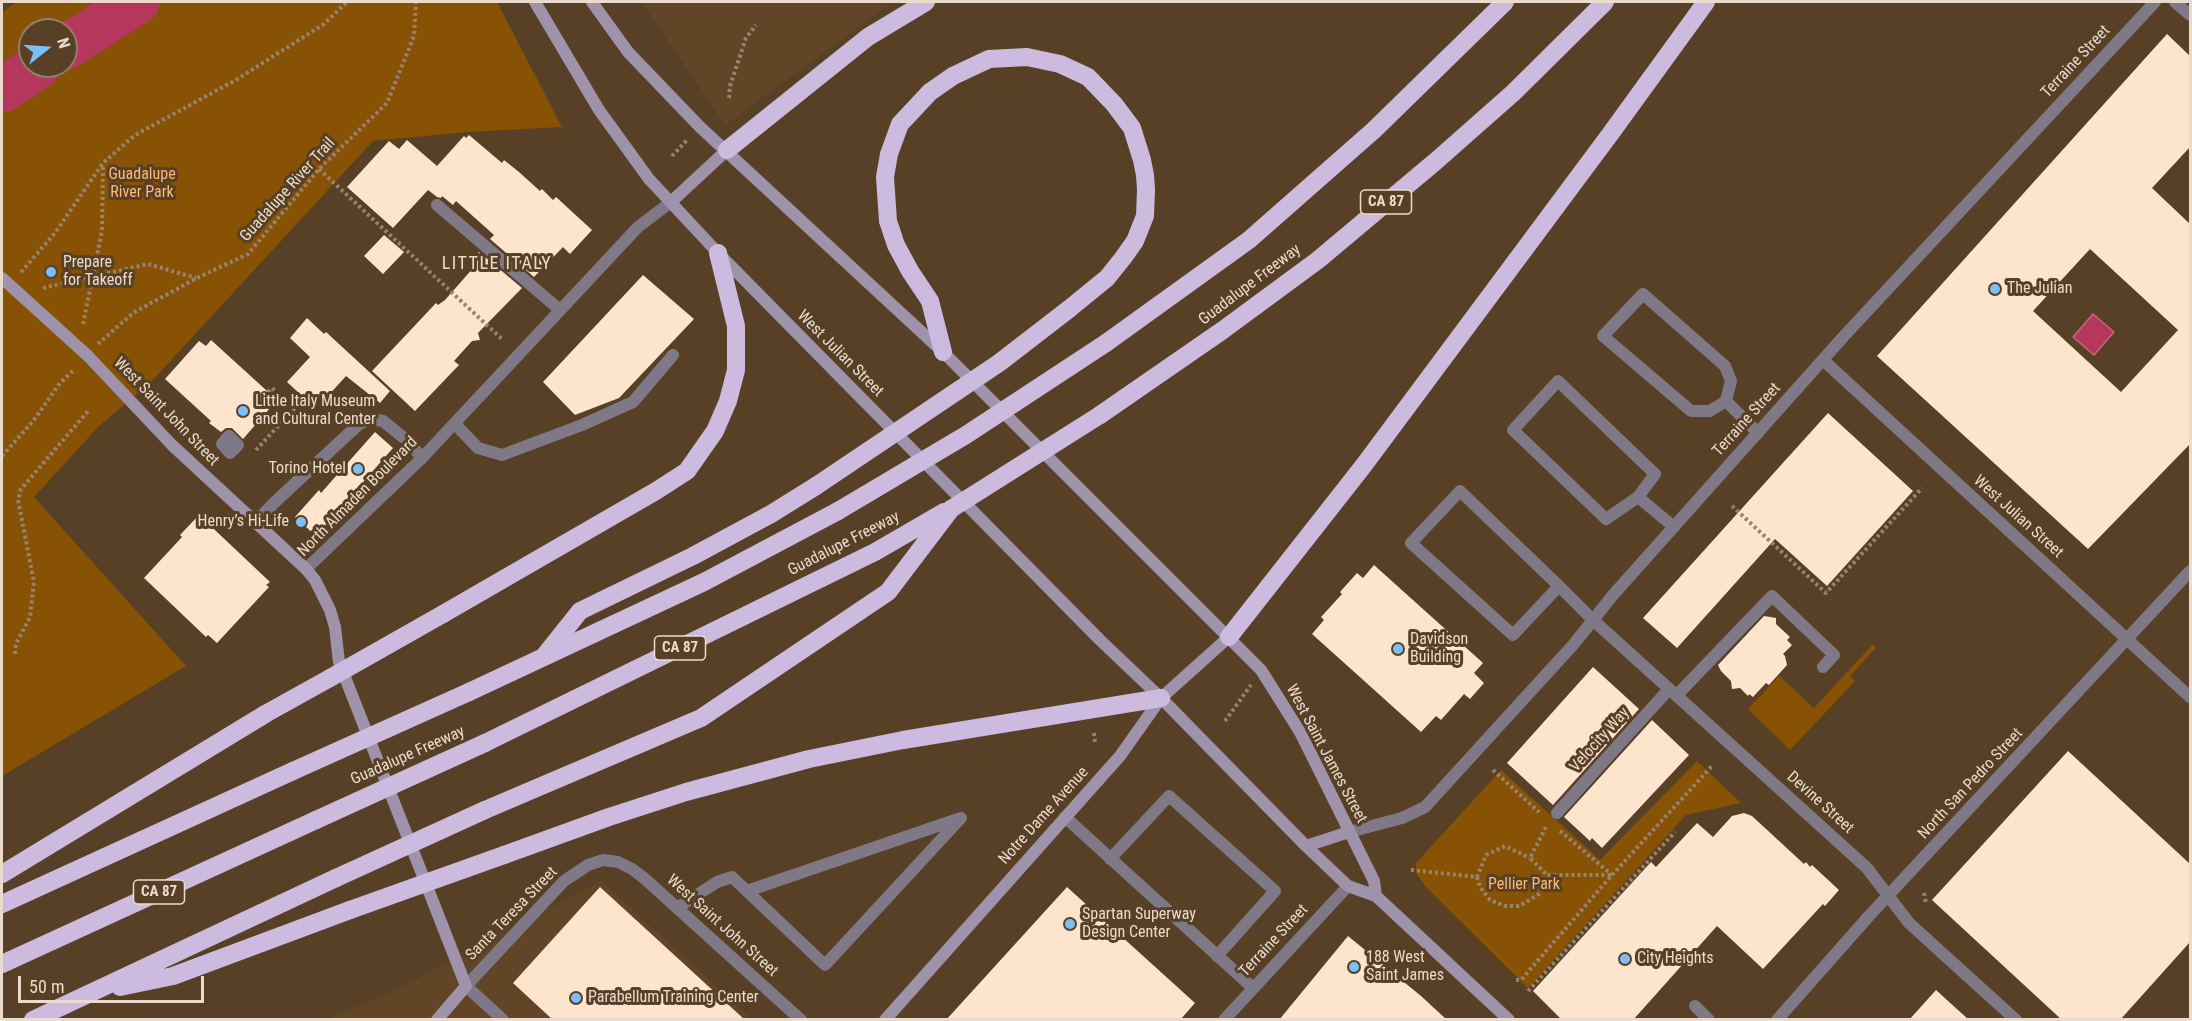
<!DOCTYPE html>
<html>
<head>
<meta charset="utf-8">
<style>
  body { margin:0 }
  #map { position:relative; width:2192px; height:1021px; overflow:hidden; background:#574026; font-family:"Roboto Condensed",sans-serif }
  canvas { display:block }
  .frame { position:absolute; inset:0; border:3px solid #eadbcd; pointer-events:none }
  .north { position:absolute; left:18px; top:18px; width:60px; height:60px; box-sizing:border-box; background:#574026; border:2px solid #927e69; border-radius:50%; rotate:73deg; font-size:16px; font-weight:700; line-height:24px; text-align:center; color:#eadbcd }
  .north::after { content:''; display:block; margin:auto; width:21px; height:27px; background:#7dbef9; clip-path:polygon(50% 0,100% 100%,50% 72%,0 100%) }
  .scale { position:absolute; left:18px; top:976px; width:186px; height:27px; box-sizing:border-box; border:3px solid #eadbcd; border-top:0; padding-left:8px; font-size:18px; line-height:21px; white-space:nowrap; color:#eadbcd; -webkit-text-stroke:4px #574026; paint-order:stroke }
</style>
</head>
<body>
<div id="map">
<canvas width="2192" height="1021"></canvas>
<div class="frame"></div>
<div class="north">N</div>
<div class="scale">50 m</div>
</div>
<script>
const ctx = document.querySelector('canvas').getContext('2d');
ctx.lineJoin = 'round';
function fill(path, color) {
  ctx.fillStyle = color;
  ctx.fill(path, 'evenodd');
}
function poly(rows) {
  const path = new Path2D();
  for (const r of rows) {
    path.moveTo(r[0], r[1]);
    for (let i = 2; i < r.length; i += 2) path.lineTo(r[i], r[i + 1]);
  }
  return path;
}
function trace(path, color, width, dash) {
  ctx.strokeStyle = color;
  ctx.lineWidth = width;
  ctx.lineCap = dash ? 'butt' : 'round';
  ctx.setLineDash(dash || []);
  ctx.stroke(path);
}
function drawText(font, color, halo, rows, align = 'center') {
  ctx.font = font + ' "Roboto Condensed",sans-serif';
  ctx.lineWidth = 6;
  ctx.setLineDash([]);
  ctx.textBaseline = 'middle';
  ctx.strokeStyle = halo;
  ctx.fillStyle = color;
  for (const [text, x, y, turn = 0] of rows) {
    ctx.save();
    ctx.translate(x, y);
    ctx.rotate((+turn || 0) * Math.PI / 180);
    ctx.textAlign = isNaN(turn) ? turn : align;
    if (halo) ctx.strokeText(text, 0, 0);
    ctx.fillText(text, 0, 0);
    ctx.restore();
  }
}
const built = poly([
  [642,2,893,2,725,125],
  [601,881,752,1019,322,1020,388,994]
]);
const green = poly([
  [17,2,497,2,562,127,467,132,373,141,151,382,99,426,34,497,186,666,2,776,2,12],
  [30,30,66,30,66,66,30,66],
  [1873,644,1876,648,1850,676,1855,681,1790,750,1748,709,1779,676,1814,708],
  [1697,761,1741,803,1686,815,1528,988,1426,887,1416,873,1416,863,1501,770,1600,860]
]);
const water = poly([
  [2093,314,2114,332,2094,355,2073,337,2093,314]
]);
const river = poly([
  [66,47,137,2],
  [2,90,38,66]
]);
const building = poly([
  [2167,34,2190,56,2190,147,2152,188,2190,224,2190,444,2088,549,1877,356],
  [2090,249,2178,330,2121,392,2033,311],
  [469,135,502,163,504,160,519,172,540,191,542,189,553,200,556,197,592,230,570,254,563,247,534,277,490,239,494,235,456,201,453,205,442,196,441,198,437,197,428,190,393,228,347,187,389,141,399,149,407,140,437,166,464,136,466,138],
  [384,235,404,252,383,274,364,256],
  [479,252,522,288,478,333,480,340,472,341,454,361,459,365,415,411,372,371,436,303,438,305,445,300,474,267,470,262],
  [643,275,694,319,619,398,575,415,543,382],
  [307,318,324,334,326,332,390,391,380,403,346,376,327,397,323,394,312,405,287,382,310,357,290,338],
  [211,340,277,400,243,439,232,428,226,428,221,432,209,423,211,421,165,379,199,341,206,346],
  [1828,413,1913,491,1827,586,1775,539,1677,648,1643,618],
  [375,432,393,448,316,536,295,517,319,490,321,493],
  [199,515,270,582,266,585,269,587,217,643,208,635,206,637,144,578,182,537,180,535],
  [1374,565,1483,663,1474,673,1484,683,1470,699,1464,694,1441,720,1436,716,1421,732,1312,634,1324,620,1321,617,1342,594,1340,592,1357,573,1363,578],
  [1764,616,1776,618,1776,624,1790,637,1787,640,1792,645,1783,654,1785,656,1787,665,1769,685,1766,683,1753,697,1749,694,1748,696,1740,688,1732,689,1731,681,1721,671,1718,665],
  [1593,667,1639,709,1553,805,1507,763],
  [1652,720,1689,755,1602,848,1592,838,1590,841,1564,817],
  [2068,751,2190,864,2190,942,2120,1020,2062,1020,1932,900],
  [1744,813,1752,816,1804,864,1806,862,1810,867,1812,865,1839,890,1825,906,1823,904,1763,969,1717,926,1633,1020,1562,1020,1533,991,1651,862,1656,867,1697,823,1713,837,1732,816],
  [600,887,683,963,745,1020,553,1020,513,983],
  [1067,887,1195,1003,1180,1020,946,1020],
  [1348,936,1421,996,1447,1020,1279,1020],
  [1936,990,1969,1020,1909,1020]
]);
const path = poly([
  [729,98,730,86,746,38,756,25],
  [672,156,688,139],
  [319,169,503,340],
  [21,272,55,233,103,163,135,135,236,80,324,24,347,2],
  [43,288,148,264,196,278],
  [83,324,102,231,103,165],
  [98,344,133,313,197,278,248,254,319,169,387,103,414,36,416,2],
  [268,392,272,388,294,409],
  [256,450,294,409,306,400],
  [2,456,34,420,60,383,75,369],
  [1732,506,1826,593,1922,488],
  [15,654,16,644,30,617,34,582,18,500,21,489,89,410],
  [1225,721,1251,685],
  [1094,733,1095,743],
  [1493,770,1539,812],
  [1546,827,1530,858,1547,875],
  [1560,831,1612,875],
  [1411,870,1477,877,1486,855,1505,846,1530,858],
  [1477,877,1480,887,1490,900,1505,906,1519,906,1541,893,1547,875,1612,875],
  [1924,893,1926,904],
  [1516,980,1521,980,1612,875,1712,766],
  [1528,991,1675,832]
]);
const lane = poly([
  [437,205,560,310],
  [1726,401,1710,411,1691,411,1603,336,1643,294,1725,366,1731,381,1726,401,1758,433],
  [455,424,478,448,502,455,582,425,633,402,673,355],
  [1638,497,1606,519,1513,430,1558,381,1655,474,1638,497,1674,527],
  [255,523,275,502,359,424,371,419,383,421,409,442,422,458],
  [1559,586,1513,635,1411,543,1460,491,1559,586,1593,620],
  [1677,695,1772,596,1834,655,1823,667],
  [1557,813,1669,689],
  [1065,817,1253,988],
  [1110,859,1169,796,1275,891,1217,956],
  [677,908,717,882,732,877,825,965,961,818,747,891],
  [466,986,503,1020],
  [1695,1006,1709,1020]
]);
const street = poly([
  [2175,2,2190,15],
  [1823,360,2190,697],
  [229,436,238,445,230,453,222,444,229,436],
  [306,569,422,458,638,227,671,202],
  [1593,620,1867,868,1909,923,2016,1020],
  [1349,832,1402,818,1425,807,1573,645,1613,595,1844,336,2155,2],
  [466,986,564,881,588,865,603,860,618,862,632,869,644,878,801,1020],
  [1224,1020,1348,886],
  [1777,1020,1869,916,2190,571]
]);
const secondary = poly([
  [535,2,599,110,620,139,649,179,718,253,1100,640,1161,698,1306,846,1348,886,1376,896,1509,1020],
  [592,2,628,52,700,127,943,352,1261,670,1300,732,1317,766,1374,881,1376,896],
  [671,202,727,150],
  [2,278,88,356,172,445,306,569,315,580,330,610,335,627,339,662,466,986,437,1020],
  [1306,846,1349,832],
  [885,1020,1120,756,1161,698,1229,637]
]);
const highway = poly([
  [727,150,868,37,926,2],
  [1106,343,1249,240,1374,130,1505,2],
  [943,352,930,301,910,271,896,245,888,221,885,177,889,154,900,124,930,92,953,76,989,59,1027,57,1060,64,1088,77,1114,104,1132,128,1142,160,1145,175,1146,189,1145,216,1135,241,1123,258,1107,278,1069,309],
  [1100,415,1223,330,1318,260,1436,161,1513,93,1605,2],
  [443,614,656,491,687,471,715,431,728,401,736,370,736,326,718,253],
  [1229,637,1364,465,1611,133,1706,2],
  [545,655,580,611,693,556,771,514,816,486],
  [469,692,704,582,838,511],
  [485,743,875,552,944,512],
  [485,810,701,718,888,592,951,509],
  [504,855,609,817,686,792,809,759,903,740,1161,698],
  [2,874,267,713,330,678],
  [2,904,293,771],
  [2,964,316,820],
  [120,987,173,976,350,910],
  [33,1020,336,878]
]);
const highwayBridge = poly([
  [816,486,999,363,1069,309],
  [951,509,1100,415],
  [838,511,966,435,1106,343],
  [330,678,443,614],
  [293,771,469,692],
  [316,820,485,743],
  [336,878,485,810],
  [350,910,504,855]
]);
const markers = [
  [51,272,6,"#7dbef9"],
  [1995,289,6,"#7dbef9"],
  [243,411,6,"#7dbef9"],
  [358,469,6,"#7dbef9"],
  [301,522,6,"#7dbef9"],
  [1398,649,6,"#7dbef9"],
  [1070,924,6,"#7dbef9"],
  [1625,959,6,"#7dbef9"],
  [1354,967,6,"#7dbef9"],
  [576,998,6,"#7dbef9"]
];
const shields = [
  [1386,202,51],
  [680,648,51],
  [159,892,51]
];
const shieldNames = [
  ["CA 87",1386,202],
  ["CA 87",680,648],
  ["CA 87",159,892]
];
const streetNames = [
  ["Terraine Street",2076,62,-47],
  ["Guadalupe River Trail",288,190,-48],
  ["Guadalupe Freeway",1250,285,-37],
  ["West Julian Street",840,354,45],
  ["West Saint John Street",166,412,46],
  ["Terraine Street",1747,420,-48],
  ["North Almaden Boulevard",358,497,-45],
  ["West Julian Street",2018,517,42],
  ["Guadalupe Freeway",844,544,-27],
  ["Velocity Way",1600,740,-48],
  ["West Saint James Street",1326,754,62],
  ["Guadalupe Freeway",408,756,-24],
  ["North San Pedro Street",1971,784,-47],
  ["Devine Street",1820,803,42],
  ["Notre Dame Avenue",1044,816,-48],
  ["Santa Teresa Street",512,914,-46],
  ["West Saint John Street",722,926,42],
  ["Terraine Street",1274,941,-47]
];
const parkNames = [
  ["Guadalupe",142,175],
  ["River Park",142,193],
  ["Pellier Park",1524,885]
];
const poiNames = [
  ["Prepare",63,263],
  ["for Takeoff",63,281],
  ["The Julian",2007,289],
  ["Little Italy Museum",255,402],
  ["and Cultural Center",255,420],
  ["Torino Hotel",346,469,"right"],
  ["Henry’s Hi-Life",289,522,"right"],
  ["Davidson",1410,640],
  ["Building",1410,658],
  ["Spartan Superway",1082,915],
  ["Design Center",1082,933],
  ["188 West",1366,958],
  ["Saint James",1366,976],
  ["City Heights",1637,959],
  ["Parabellum Training Center",588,998]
];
const neighbourhoodNames = [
  ["LITTLE ITALY",497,264]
];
fill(built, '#624526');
fill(green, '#875204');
fill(water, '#b6375c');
trace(water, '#c6687e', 1.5);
trace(river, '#b6375c', 45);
fill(building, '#fde5cd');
trace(path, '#97836e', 4, [3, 3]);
trace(lane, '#7f7886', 12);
trace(street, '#7f7886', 12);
trace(secondary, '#9e93aa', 12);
trace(highway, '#ccbbde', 18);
trace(highwayBridge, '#ccbbde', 18);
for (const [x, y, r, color] of markers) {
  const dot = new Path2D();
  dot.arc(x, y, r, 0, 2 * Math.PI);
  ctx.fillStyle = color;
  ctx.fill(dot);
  trace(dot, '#574026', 2);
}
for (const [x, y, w] of shields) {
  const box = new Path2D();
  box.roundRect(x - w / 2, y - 12, w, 24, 4.5);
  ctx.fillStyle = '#574026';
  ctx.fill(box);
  trace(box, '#eadbcd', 1.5);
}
drawText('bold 15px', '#eadbcd', null, shieldNames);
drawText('16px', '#eadbcd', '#574026', streetNames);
drawText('16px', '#fcba74', '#574026', parkNames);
drawText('16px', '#eadbcd', '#574026', poiNames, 'left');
ctx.letterSpacing = '1.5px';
drawText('18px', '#eadbcd', '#574026', neighbourhoodNames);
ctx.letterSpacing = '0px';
</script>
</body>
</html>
